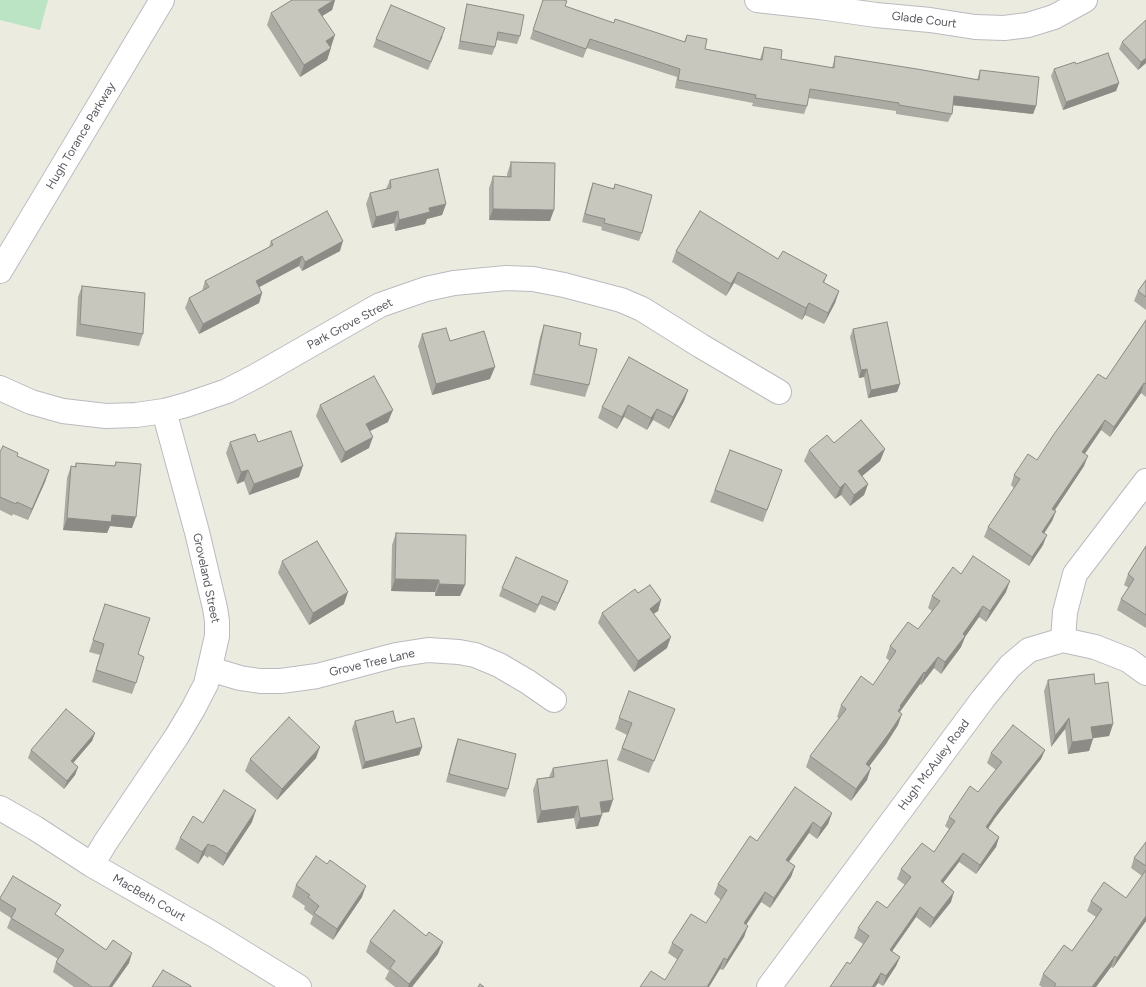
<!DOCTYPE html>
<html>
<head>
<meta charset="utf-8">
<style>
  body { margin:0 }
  canvas { display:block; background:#ecebdf }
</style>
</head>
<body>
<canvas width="1146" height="987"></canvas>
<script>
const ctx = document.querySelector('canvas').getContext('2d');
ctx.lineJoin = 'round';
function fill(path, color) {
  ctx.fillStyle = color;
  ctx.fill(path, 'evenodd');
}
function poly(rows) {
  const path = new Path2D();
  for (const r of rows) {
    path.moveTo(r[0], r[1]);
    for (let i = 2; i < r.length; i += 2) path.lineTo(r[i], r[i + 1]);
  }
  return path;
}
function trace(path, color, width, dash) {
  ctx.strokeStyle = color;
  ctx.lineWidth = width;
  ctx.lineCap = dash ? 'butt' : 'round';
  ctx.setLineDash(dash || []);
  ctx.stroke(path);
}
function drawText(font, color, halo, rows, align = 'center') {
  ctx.font = font + ' Figtree,sans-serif';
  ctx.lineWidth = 5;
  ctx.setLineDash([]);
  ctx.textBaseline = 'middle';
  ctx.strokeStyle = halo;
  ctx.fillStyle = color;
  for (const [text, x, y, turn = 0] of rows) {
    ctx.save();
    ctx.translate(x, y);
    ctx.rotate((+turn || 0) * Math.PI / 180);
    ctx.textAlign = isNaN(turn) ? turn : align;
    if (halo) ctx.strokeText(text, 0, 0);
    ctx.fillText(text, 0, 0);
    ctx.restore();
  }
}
const green = poly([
  [0,0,48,0,40,30,0,20]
]);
const minor = poly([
  [757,0,820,7,876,15,930,20,975,27,1004,28,1028,25,1054,17,1085,0],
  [0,271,162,0],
  [0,388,31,402,63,411,106,416,136,415,164,411,186,405,227,391,256,376,380,305,426,289,454,283,506,278,533,279,564,285,621,300,642,309,701,346,779,392],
  [1063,640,1065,612,1075,574,1146,481],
  [210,669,240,678,260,681,281,681,317,676,396,655,428,650,459,652,475,655,499,665,528,682,554,700],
  [0,808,35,828,92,865,216,936,299,987],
  [92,865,105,843,177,736,193,709,206,684,217,636,217,621,215,608,197,532,164,411],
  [769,987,983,699,1010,666,1029,650,1063,640,1095,647,1128,660,1146,673]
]);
const wall = poly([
  [292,0,335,0,332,10,322,16,331,47,327,60,300,77,267,25,271,13],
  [543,0,565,6,614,23,684,42,687,35,705,49,760,59,764,47,781,59,832,68,835,56,977,80,980,70,1036,106,1033,114,953,105,952,114,948,122,896,114,896,111,808,98,807,106,804,114,752,106,753,103,675,88,677,77,587,48,583,58,530,39],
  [467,4,520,36,517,44,496,40,495,47,492,55,458,49,465,12],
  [443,36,428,70,373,47,376,39],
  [1122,42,1146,63,1138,70,1119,49],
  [1076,64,1119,83,1116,91,1063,110,1051,76,1054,69],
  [511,162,550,221,489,220,489,188,493,176,507,177,507,174],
  [390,180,446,204,442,215,427,219,425,224,395,231,394,223,372,228,366,204,370,193,386,189],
  [593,183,613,189,615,184,642,233,639,241,601,230,602,227,582,222,590,191],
  [271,241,340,251,302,271,299,266,259,287,262,293,259,303,199,334,185,308,189,298,202,291,205,281,269,247],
  [676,251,778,259,827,275,824,283,839,291,835,303,824,324,805,315,802,320,734,283,726,296,672,262],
  [1146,280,1146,310,1134,301,1138,291],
  [82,286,143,334,139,346,76,336,78,297],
  [1146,320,1146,397,1141,393,1110,437,1101,430,1085,454,1084,466,1054,511,1056,511,1052,521,1044,534,1043,545,1029,566,984,537,988,527,1014,488,1011,485,1014,475,1037,460,1106,379],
  [544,325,579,345,589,385,585,397,530,385,540,337],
  [853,329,900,384,897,392,868,398,864,377,859,378,850,337],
  [422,334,450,341,490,379,432,395,418,346],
  [688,390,684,401,669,429,653,420,647,430,624,417,617,429,598,418,602,407],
  [320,405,388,422,370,431,369,448,341,463,316,416],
  [230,442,258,442,299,477,249,495,244,481,237,484,226,453],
  [834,443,885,449,880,461,862,476,868,484,864,495,850,506,841,495,835,499,804,461,809,450],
  [730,450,782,470,763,522,710,502],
  [0,452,49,470,45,482,28,520,13,514,12,516,0,510],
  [116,462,132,528,110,526,107,533,63,530,67,478,71,466,75,466,76,463,114,466],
  [396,533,465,585,460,596,435,596,435,592,391,591,392,545],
  [1146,546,1146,628,1117,610,1121,599,1129,588,1124,585,1128,574],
  [282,561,344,604,309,625,278,573],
  [961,574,1006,592,986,622,979,617,965,637,961,647,941,674,934,668,921,685,920,684,900,712,898,725,886,744,869,766,867,780,851,801,806,767,810,756,839,718,837,717,841,705,873,685,890,661,886,658,890,646,918,629,932,611,928,608,932,596],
  [502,588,565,589,555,611,540,604,535,613,499,596],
  [638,593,661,600,658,611,653,614,667,648,634,672,598,623,602,613],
  [105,604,138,654,136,683,132,694,92,682,100,655,89,652],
  [1048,680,1095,684,1113,724,1109,736,1093,738,1089,751,1068,754,1065,729,1051,747,1044,691],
  [619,718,671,720,649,773,617,760,627,735,615,729],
  [355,721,396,723,422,747,419,755,362,769,352,729],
  [95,733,92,741,73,763,78,767,75,775,64,789,28,758,31,750],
  [458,739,508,789,505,797,446,782,455,747],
  [1045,750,1041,759,995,818,988,829,999,837,996,847,976,874,959,862,943,883,951,902,930,928,916,917,892,951,900,957,896,966,883,986,878,983,875,987,830,987,850,964,863,944,854,938,858,928,887,908,905,885,897,879,901,869,934,852,949,829,945,826,949,817,978,792,996,770,987,763,991,753],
  [316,758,277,800,245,771,250,759],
  [553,768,609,812,602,813,598,826,576,829,574,818,537,823,533,790,537,779,549,777],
  [832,813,828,824,817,839,809,833,789,862,795,866,791,877,770,908,761,902,746,925,744,937,723,970,720,969,640,987,665,980,678,960,668,953,672,943,706,923,721,900,714,894,718,884,757,841],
  [252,822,223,866,209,856,208,858,204,855,198,864,175,849,180,838,203,823],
  [1146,842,1146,921,1113,968,1111,967,1096,987,1042,987,1039,985,1043,974,1072,951,1096,917,1087,911,1091,901,1126,898,1142,876,1131,868,1134,858],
  [296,885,362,897,333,940,310,924,313,916,304,909,305,906,292,897],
  [0,898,57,915,106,950,129,963,112,987,74,987,53,972,56,962,58,959,7,928,11,918,0,911],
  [370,941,438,954,412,987,395,987,385,979,389,971,366,952]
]);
const shadedWall = poly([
  [334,0,335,0,332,10,314,21,318,10],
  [335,35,331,47,322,52,326,41],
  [331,48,327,60,300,77,304,65],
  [1146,58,1146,63,1138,70,1141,62],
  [1119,83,1116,91,1063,110,1066,102],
  [954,96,1036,106,1033,114,951,105],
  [446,204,442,215,427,219,425,224,395,231,399,220,429,208],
  [493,209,554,210,550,221,489,220],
  [398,211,394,223,372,228,376,217],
  [343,241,340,251,302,271,305,262],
  [302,256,299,266,252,291,256,281],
  [738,272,734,283,726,296,731,284],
  [839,291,835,303,824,324,828,313],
  [262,293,259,303,199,334,203,324],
  [809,303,805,315,802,320,806,308],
  [495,367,490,379,432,395,436,384],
  [867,369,864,377,859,378,861,370],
  [1144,383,1141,393,1110,437,1114,427],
  [900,384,897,392,868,398,871,390],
  [688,390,684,401,669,429,673,417],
  [628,405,624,417,617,429,622,417],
  [657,409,653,420,647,430,651,418],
  [393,410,388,422,362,435,366,424],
  [1105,420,1101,430,1079,462,1082,452],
  [373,437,369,448,341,463,345,452],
  [885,449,880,461,854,483,858,471],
  [1088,456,1084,466,1049,519,1052,509],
  [303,466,299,477,249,495,254,484],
  [49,470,45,482,28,520,32,509],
  [248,470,244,481,237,484,241,472],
  [845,483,841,495,835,499,840,488],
  [868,484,864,495,850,506,854,495],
  [1056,511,1052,521,1038,542,1042,532],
  [112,515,136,517,132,528,110,526,107,533,63,530,67,518],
  [1047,535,1043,545,1029,566,1032,557],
  [395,579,439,580,435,592,391,591],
  [568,581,565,589,555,611,558,603],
  [1010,581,1006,592,986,622,990,611],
  [439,584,465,585,460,596,435,596],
  [348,592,344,604,309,625,313,613],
  [661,600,658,611,646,619,650,609],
  [983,606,979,617,965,637,961,647,941,674,945,662,963,634],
  [671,637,667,648,634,672,638,661],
  [938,657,934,668,921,685,925,673],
  [924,672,920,684,898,714,894,722,900,706],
  [902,714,898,725,886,744,862,776,866,764],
  [1069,718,1065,729,1051,747,1055,736],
  [1113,724,1109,736,1087,739,1091,727],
  [95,733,92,741,68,769,71,761],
  [1093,739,1089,751,1068,754,1072,742],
  [320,747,316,758,277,800,282,789],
  [422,747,419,755,362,769,365,762],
  [1045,750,1041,759,995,818,982,837,986,827,999,808],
  [78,767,75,775,64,789,67,781],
  [871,768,867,780,851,801,856,789],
  [613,800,609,812,596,813,600,802],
  [578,806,574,818,537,823,541,811],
  [256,810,252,822,223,866,227,854],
  [832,813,828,824,817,839,821,828],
  [602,815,598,826,576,829,580,818],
  [813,822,809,833,782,871,786,860],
  [999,837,996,847,976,874,980,865],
  [208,844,204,855,198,864,202,852],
  [963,853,959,862,937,891,941,881],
  [795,866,791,877,770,908,774,898],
  [366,886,362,897,333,940,337,929],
  [765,892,761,902,740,934,744,923],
  [954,892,951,902,930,928,934,918],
  [920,907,916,917,886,960,890,950],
  [1146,916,1146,921,1113,968,1117,958],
  [748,926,744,937,723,970,727,960],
  [443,942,438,954,412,987,408,987,409,984],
  [132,953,129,963,112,987,109,987],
  [1115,956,1111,967,1096,987,1092,987],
  [900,957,896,966,883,986,886,976],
  [724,958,720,969,709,987,707,987],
  [881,973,878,983,875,987,872,987]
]);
const building = poly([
  [292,0,334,0,318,10,335,35,326,41,331,48,304,65,271,13,292,0],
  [543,0,564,0,567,1,565,6,614,23,615,19,685,42,687,35,707,39,705,49,762,60,764,47,782,50,781,59,834,68,835,56,917,69,979,80,980,70,1039,77,1036,106,954,96,952,114,899,105,899,103,810,89,807,106,755,98,756,95,678,80,680,69,590,39,586,49,533,30,543,0],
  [467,4,524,15,520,36,498,32,495,47,460,41,467,4],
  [391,5,445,28,431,62,376,39,391,5],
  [1146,20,1146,58,1141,62,1122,42,1146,20],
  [1108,53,1119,83,1066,102,1054,69,1075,62,1076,64,1108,53],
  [511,162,555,163,554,210,493,209,493,176,511,177,511,162],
  [438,169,446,204,429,208,430,212,399,220,398,211,376,217,370,193,391,188,390,180,438,169],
  [593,183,614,189,615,184,652,195,642,233,604,223,605,219,585,214,593,183],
  [327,211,343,241,305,262,302,256,256,281,262,293,203,324,189,298,209,287,205,281,273,245,271,241,327,211],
  [700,211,778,259,783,251,827,275,823,282,839,291,828,313,809,303,806,308,738,272,731,284,676,251,700,211],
  [1146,280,1146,297,1138,291,1146,280],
  [82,286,145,293,143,334,80,324,82,286],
  [1146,320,1146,384,1144,383,1114,427,1105,420,1082,452,1088,456,1052,509,1056,511,1042,532,1047,535,1032,557,988,527,1020,479,1014,475,1028,454,1037,460,1054,434,1098,374,1106,379,1146,320],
  [887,322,900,384,871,390,867,369,861,370,853,329,887,322],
  [544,325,581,333,579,345,597,349,589,385,534,374,544,325],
  [446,328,450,341,484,331,495,367,436,384,422,334,446,328],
  [629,357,688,390,673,417,657,409,651,418,628,405,622,417,602,407,629,357],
  [374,376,393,410,366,424,373,437,345,452,320,405,374,376],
  [861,420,885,449,858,471,868,484,854,495,845,483,840,488,809,450,827,435,834,443,861,420],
  [291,431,303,466,254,484,248,470,241,472,230,442,255,434,258,442,291,431],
  [3,446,18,453,17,456,49,470,32,509,17,502,16,504,0,497,0,452,3,446],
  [730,450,782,470,767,510,715,490,730,450],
  [116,462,141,464,136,517,112,515,111,522,67,518,71,466,76,467,76,463,115,466,116,462],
  [396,533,466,535,465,585,439,584,439,580,395,579,396,533],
  [317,541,348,592,313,613,282,561,317,541],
  [1146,546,1146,615,1121,599,1134,579,1128,574,1146,546],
  [973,556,1010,581,990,611,983,606,963,634,965,636,945,662,938,657,925,673,924,672,900,706,901,707,898,711,902,714,890,732,866,764,871,768,856,789,810,756,846,709,841,705,861,676,873,685,896,651,890,646,908,622,918,629,940,601,932,596,953,567,961,574,973,556],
  [516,557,568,581,558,603,542,596,538,605,502,588,516,557],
  [650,585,661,600,650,609,671,637,638,661,602,613,635,589,638,593,650,585],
  [105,604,150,618,138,654,144,657,136,683,96,670,104,644,93,640,105,604],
  [1094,674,1095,684,1108,682,1113,724,1091,727,1093,739,1072,742,1069,718,1055,736,1048,680,1094,674],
  [629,691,675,709,654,761,622,748,632,723,619,718,629,691],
  [66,709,95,733,71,761,78,767,67,781,31,750,66,709],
  [393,711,396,723,414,718,422,747,365,762,355,721,393,711],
  [289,717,320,747,282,789,250,759,289,717],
  [1013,725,1045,750,999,808,986,827,999,837,980,865,963,853,941,881,954,892,934,918,920,907,890,950,900,957,886,976,881,973,872,987,830,987,847,962,850,964,869,936,858,928,877,901,887,908,911,877,901,869,922,843,934,852,955,821,949,817,970,786,978,792,1002,762,991,753,1013,725],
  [458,739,516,754,508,789,449,774,458,739],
  [607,760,613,800,600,802,602,815,580,818,578,806,541,811,537,779,554,777,553,768,607,760],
  [795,787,832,813,821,828,813,822,786,860,795,866,774,898,765,892,744,923,748,926,727,960,724,958,707,987,640,987,651,971,665,980,683,950,672,943,691,914,706,923,727,890,718,884,750,836,757,841,795,787],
  [224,790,256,810,227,854,213,845,212,846,208,844,202,852,180,838,193,816,203,823,224,790],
  [1146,842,1146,866,1134,858,1146,842],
  [316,856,327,864,330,860,366,886,337,929,314,913,319,906,308,897,310,895,296,885,316,856],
  [1146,870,1146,916,1117,958,1115,956,1092,987,1054,987,1056,984,1043,974,1064,945,1072,951,1102,909,1091,901,1104,882,1126,898,1146,870],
  [13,876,61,905,55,914,106,950,113,940,132,953,109,987,92,987,56,962,64,950,11,918,16,909,0,899,0,898,13,876],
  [394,910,426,936,429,932,443,942,409,984,390,968,395,961,370,941,394,910],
  [163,970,191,986,191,987,152,987,163,970],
  [480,984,484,987,478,987,480,984]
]);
const streetNames = [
  ["Glade Court",924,20,7],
  ["Hugh Torance Parkway",81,136,-59],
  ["Park Grove Street",350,324,-28],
  ["Groveland Street",206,578,78],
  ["Grove Tree Lane",372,663,-13],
  ["Hugh McAuley Road",934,765,-53],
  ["MacBeth Court",149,898,30]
];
fill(green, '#bbe4c4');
trace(minor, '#babbc1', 26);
trace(minor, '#fff', 24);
fill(wall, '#acaba3');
fill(shadedWall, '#8c8b85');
fill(building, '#c8c7be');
trace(building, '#8c8b85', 1);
drawText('12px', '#585a60', '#fff', streetNames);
</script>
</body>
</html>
